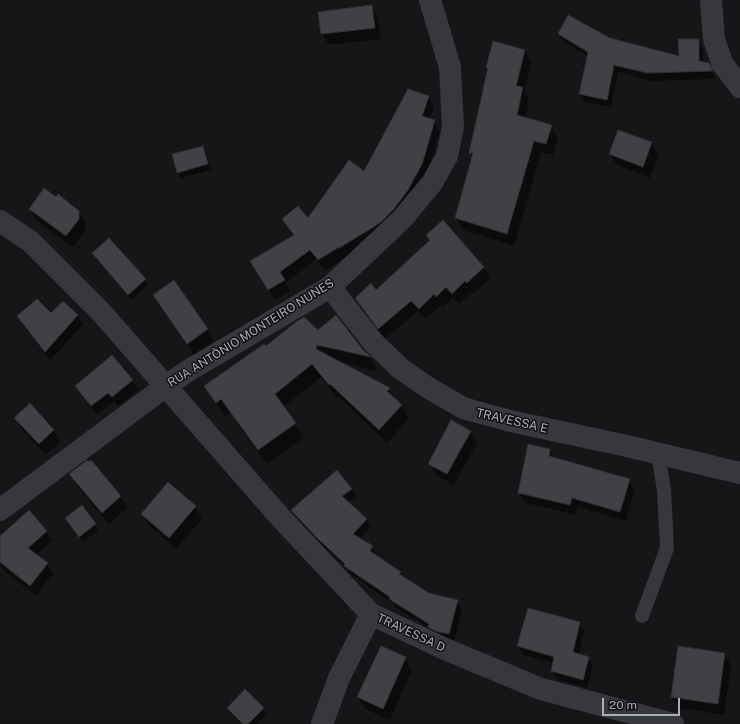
<!DOCTYPE html>
<html>
<head>
<meta charset="utf-8">
<style>
  body { margin:0 }
  #map { position:relative; width:740px; height:724px; overflow:hidden; background:#161618; font-family:"Public Sans",sans-serif }
  canvas { display:block }
  .scale { position:absolute; left:602px; top:698px; width:78px; height:18px; box-sizing:border-box; border:2px solid #a8adb8; border-top:0; padding-left:5px; font-size:12px; line-height:14px; white-space:nowrap; color:#a8adb8; -webkit-text-stroke:3px #111113; paint-order:stroke }
</style>
</head>
<body>
<div id="map">
<canvas width="740" height="724"></canvas>
<div class="scale">20 m</div>
</div>
<script>
const ctx = document.querySelector('canvas').getContext('2d');
ctx.lineJoin = 'round';
function fill(path, color) {
  ctx.fillStyle = color;
  ctx.fill(path, 'evenodd');
}
function poly(rows) {
  const path = new Path2D();
  for (const r of rows) {
    path.moveTo(r[0], r[1]);
    for (let i = 2; i < r.length; i += 2) path.lineTo(r[i], r[i + 1]);
  }
  return path;
}
function trace(path, color, width, dash) {
  ctx.strokeStyle = color;
  ctx.lineWidth = width;
  ctx.lineCap = dash ? 'butt' : 'round';
  ctx.setLineDash(dash || []);
  ctx.stroke(path);
}
function drawText(font, color, halo, rows, align = 'center') {
  ctx.font = font + ' "Public Sans",sans-serif';
  ctx.lineWidth = 3;
  ctx.setLineDash([]);
  ctx.textBaseline = 'middle';
  ctx.strokeStyle = halo;
  ctx.fillStyle = color;
  for (const [text, x, y, turn = 0] of rows) {
    ctx.save();
    ctx.translate(x, y);
    ctx.rotate((+turn || 0) * Math.PI / 180);
    ctx.textAlign = isNaN(turn) ? turn : align;
    if (halo) ctx.strokeText(text, 0, 0);
    ctx.fillText(text, 0, 0);
    ctx.restore();
  }
}
const shadow = poly([
  [372,6,378,18,381,39,329,45,322,34],
  [559,34,610,39,680,57,698,40,703,48,703,63,708,64,716,79,652,81,618,72,611,107,585,102,580,94,588,56,564,42],
  [525,50,532,62,524,91,529,100,525,118,551,126,558,137,553,155,541,152,514,246,463,230,456,218,473,158,470,152,488,69,487,68],
  [428,97,434,107,430,119,434,121,440,131,427,174,414,200,346,257,325,270,316,259,285,283,290,291,275,300,257,271,294,236,283,220,308,220,365,172],
  [618,131,652,143,659,155,650,178,617,165,610,154],
  [202,147,206,152,211,170,181,178,178,173],
  [56,198,78,211,85,223,85,231,73,247,37,221,30,209],
  [443,221,484,268,490,279,474,293,472,292,459,304,453,298,443,307,441,305,426,319,418,311,385,339,362,309,356,298,376,291,430,241,427,235],
  [93,253,145,279,148,285,132,300,96,259],
  [154,295,207,329,214,341,194,355,161,307],
  [63,302,78,316,83,325,50,360,23,325,18,317,51,314],
  [318,332,362,350,370,358,377,371,338,361,389,389,396,401,401,405,409,419,387,443,339,397,337,398,321,377,283,407,295,424,303,438,267,464,230,413,225,416,206,386,266,347],
  [132,380,138,390,118,406,114,401,97,415,82,395,76,386],
  [30,404,54,430,60,442,46,455,22,430,15,418],
  [470,431,477,443,454,485,436,475,430,463],
  [529,445,550,450,555,459,629,480,635,490,626,521,578,507,576,515,525,503,519,493],
  [71,474,121,496,127,508,109,524,77,486],
  [168,483,195,507,202,519,176,549,149,525,142,514],
  [352,489,356,497,348,503,366,519,371,527,360,539,372,547,377,555,376,556,400,572,403,578,429,594,457,601,462,609,454,642,434,635,431,629,395,607,393,603,350,574,346,567,322,545,297,518,292,510],
  [66,519,95,525,98,530,83,542],
  [4,530,6,532,46,531,52,541,36,555,47,564,53,574,36,596,0,567,0,535],
  [579,623,584,631,579,654,588,658,593,666,587,688,557,679,552,671,554,663,523,655,518,646],
  [725,654,731,666,724,715,679,708,672,697],
  [405,658,412,670,390,720,365,709,358,697],
  [228,708,263,709,267,714,257,724,242,724,231,713]
]);
const building = poly([
  [372,5,375,28,321,34,318,12,372,5],
  [568,15,610,38,679,56,678,39,699,39,699,61,709,63,713,71,647,73,614,65,607,100,579,94,588,52,558,34,568,15],
  [493,41,525,50,516,86,523,87,517,115,552,125,546,144,534,141,507,234,455,218,473,153,469,153,488,68,486,68,493,41],
  [408,89,429,96,422,116,435,120,422,164,408,190,393,210,381,222,372,228,339,248,339,247,318,260,310,250,280,272,285,280,268,290,250,261,294,235,282,219,298,206,308,218,349,160,364,171,408,89],
  [618,130,652,142,643,167,609,154,618,130],
  [203,146,208,164,177,173,172,154,203,146],
  [44,188,56,197,58,194,79,211,79,219,66,236,29,209,44,188],
  [443,220,484,267,467,283,465,281,452,294,446,287,436,297,434,294,419,309,411,301,378,329,355,298,371,283,376,290,430,240,426,235,443,220],
  [109,238,146,279,128,295,92,253,109,238],
  [174,280,208,329,187,344,153,295,174,280],
  [37,299,51,313,63,301,78,315,45,352,17,316,37,299],
  [336,315,363,350,371,357,317,345,316,349,390,388,387,391,402,405,379,430,330,384,329,385,312,364,275,394,296,423,258,450,221,399,216,403,204,386,264,344,266,346,296,322,304,317,318,330,336,315],
  [112,355,133,380,112,397,108,393,91,406,75,386,112,355],
  [30,403,54,430,39,444,14,418,30,403],
  [451,420,471,431,447,474,428,464,451,420],
  [528,444,550,449,549,456,630,479,620,512,572,498,570,505,518,493,528,444],
  [86,461,92,461,121,496,102,513,69,474,86,461],
  [337,470,352,489,342,496,367,519,353,534,373,546,370,551,401,572,399,574,429,593,458,600,449,634,435,631,428,627,429,624,389,599,390,597,344,566,345,564,316,537,291,510,337,470],
  [168,482,196,506,169,538,141,514,168,482],
  [82,505,96,524,79,537,65,518,82,505],
  [29,510,47,531,28,548,48,563,30,586,0,562,0,536,29,510],
  [528,608,580,622,573,652,589,657,583,680,551,671,554,657,517,646,528,608],
  [381,646,406,657,383,709,357,697,381,646],
  [678,646,725,653,718,704,671,697,678,646],
  [245,689,264,708,248,724,243,724,227,708,245,689]
]);
const lane = poly([
  [642,616,667,548,664,490,658,454]
]);
const street = poly([
  [711,0,714,39,722,63,740,87],
  [0,221,30,241,101,312,280,517,371,614,445,649,541,689,673,724],
  [330,287,373,342,401,369,427,387,463,408,510,421,627,446,740,473],
  [0,510,166,386,186,372,330,287,402,219,432,183,447,156,453,127,450,67,430,0],
  [322,724,339,678,371,614]
]);
const streetNames = [
  ["RUA ANTÔNIO MONTEIRO NUNES",251,333,-32],
  ["TRAVESSA E",512,421,13],
  ["TRAVESSA D",411,633,25]
];
fill(shadow, '#0007');
fill(building, '#404145');
trace(building, '#303034', 1);
trace(lane, '#37383d', 14);
trace(street, '#37383d', 22);
drawText('12px', '#a8adb8', '#111113', streetNames);
</script>
</body>
</html>
